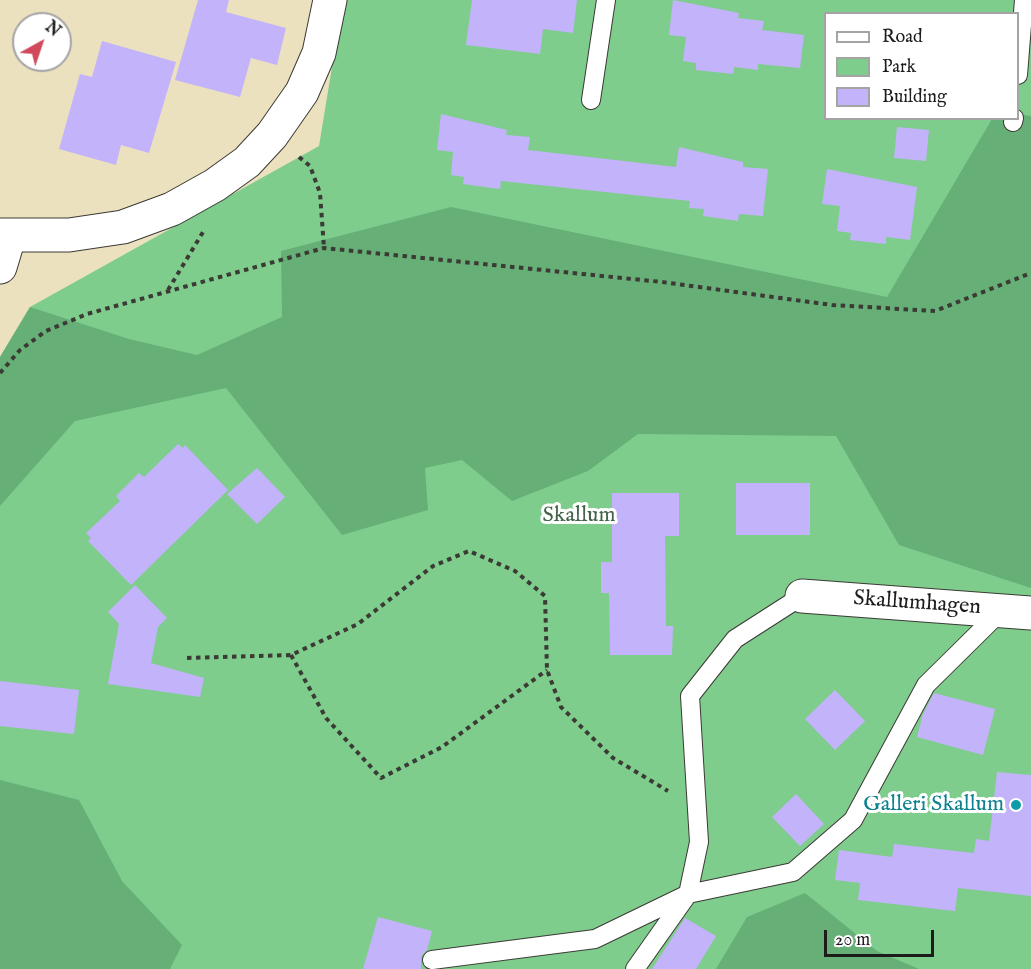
<!DOCTYPE html>
<html>
<head>
<meta charset="utf-8">
<style>
  body { margin:0 }
  #map { position:relative; width:1031px; height:969px; overflow:hidden; background:#ebe1bf; font-family:"IM FELL English",serif }
  canvas { display:block }
  .legend { position:absolute; left:824px; top:12px; width:195px; height:108px; box-sizing:border-box; background:#fff; border:2px solid #a4a4a4; margin:0; padding:8px 10px; list-style:none; font-size:18px; color:#1c1c1c }
  .legend li { display:flex; align-items:center; gap:12px; height:30px }
  .legend b { width:30px; border:2px solid #a4a4a4 }
  .north { position:absolute; left:12px; top:12px; width:60px; height:60px; box-sizing:border-box; background:#fff; border:2px solid #a4a4a4; border-radius:50%; rotate:40deg; font-size:16px; font-weight:700; line-height:24px; text-align:center; color:#1c1c1c }
  .north::after { content:''; display:block; margin:auto; width:21px; height:27px; background:#d1495b; clip-path:polygon(50% 0,100% 100%,50% 72%,0 100%) }
  .scale { position:absolute; left:824px; top:930px; width:110px; height:27px; box-sizing:border-box; border:3px solid #1c1c1c; border-top:0; padding-left:8px; font-size:18px; line-height:21px; white-space:nowrap; color:#1c1c1c; -webkit-text-stroke:4px #fff; paint-order:stroke }
</style>
</head>
<body>
<div id="map">
<canvas width="1031" height="969"></canvas>
<ul class="legend">
<li><b style="height:8px;background:#fff"></b>Road</li>
<li><b style="height:16px;background:#7ecd8d"></b>Park</li>
<li><b style="height:16px;background:#c3b3fa"></b>Building</li>
</ul>
<div class="north">N</div>
<div class="scale">20 m</div>
</div>
<script>
const ctx = document.querySelector('canvas').getContext('2d');
ctx.lineJoin = 'round';
function fill(path, color) {
  ctx.fillStyle = color;
  ctx.fill(path, 'evenodd');
}
function poly(rows) {
  const path = new Path2D();
  for (const r of rows) {
    path.moveTo(r[0], r[1]);
    for (let i = 2; i < r.length; i += 2) path.lineTo(r[i], r[i + 1]);
  }
  return path;
}
function trace(path, color, width, dash) {
  ctx.strokeStyle = color;
  ctx.lineWidth = width;
  ctx.lineCap = dash ? 'butt' : 'round';
  ctx.setLineDash(dash || []);
  ctx.stroke(path);
}
function drawText(font, color, halo, rows, align = 'center') {
  ctx.font = font + ' "IM FELL English",serif';
  ctx.lineWidth = 6;
  ctx.setLineDash([]);
  ctx.textBaseline = 'middle';
  ctx.strokeStyle = halo;
  ctx.fillStyle = color;
  for (const [text, x, y, turn = 0] of rows) {
    ctx.save();
    ctx.translate(x, y);
    ctx.rotate((+turn || 0) * Math.PI / 180);
    ctx.textAlign = isNaN(turn) ? turn : align;
    if (halo) ctx.strokeText(text, 0, 0);
    ctx.fillText(text, 0, 0);
    ctx.restore();
  }
}
const green = poly([
  [343,0,1031,0,1031,969,0,969,0,357,30,307,319,146],
  [826,14,1018,14,1018,118,826,118]
]);
const forest = poly([
  [1018,114,1031,116,1031,588,899,545,836,436,638,434,588,471,512,501,462,460,425,468,428,510,342,535,226,388,75,421,0,506,0,357,30,307,129,339,197,355,282,317,281,251,451,207,887,297,992,119,1018,118],
  [0,780,79,800,122,881,182,945,170,969,0,969],
  [805,893,877,951,919,969,716,969,747,917]
]);
const building = poly([
  [198,0,229,0,226,12,286,28,277,65,251,58,240,97,175,80],
  [472,0,577,0,573,33,543,29,540,54,466,45],
  [673,0,739,13,738,18,764,21,762,30,804,35,800,68,758,64,758,70,734,67,733,74,696,70,696,63,683,61,686,37,669,35],
  [102,41,176,62,149,153,121,145,116,165,59,149,80,74,92,77],
  [441,114,507,130,506,135,530,137,528,150,676,167,679,147,743,162,743,167,768,169,763,216,739,214,738,221,703,216,704,209,689,208,690,201,501,181,500,189,463,184,464,177,451,175,453,152,437,150],
  [897,127,929,130,926,161,894,158],
  [827,169,917,187,910,240,886,237,886,244,850,240,851,233,837,231,840,206,822,204],
  [178,444,183,448,185,445,228,490,131,585,88,541,91,538,86,533,120,501,116,496,139,473,144,477],
  [257,468,285,497,257,524,227,494],
  [736,483,810,483,810,535,736,535],
  [612,493,679,493,679,536,665,536,666,626,673,626,672,655,610,655,609,593,601,593,601,562,612,562],
  [135,585,167,618,158,627,151,663,204,678,200,697,108,684,119,624,108,612],
  [0,681,79,690,74,734,0,726],
  [835,690,865,721,835,750,805,719],
  [934,693,995,709,983,755,917,737,923,714],
  [997,772,1031,775,1031,896,958,888,955,911,858,900,860,883,835,880,839,850,892,857,894,844,974,853,976,839,989,841],
  [796,794,824,824,800,846,772,817],
  [378,917,432,931,427,950,421,956,421,969,363,969],
  [685,918,716,936,696,969,652,969]
]);
const path = poly([
  [299,157,310,166,320,193,324,248],
  [168,290,203,232],
  [0,373,20,350,46,331,87,314,324,248,662,282,832,305,935,311,1031,273],
  [291,655,326,718,381,778,442,747,547,670],
  [187,658,291,655,358,624,433,566,469,551,515,571,545,596,547,670,561,707,613,758,668,791]
]);
const lane = poly([
  [1018,75,1024,0],
  [591,100,606,0],
  [1013,122,1014,118],
  [432,960,595,939,688,894,699,842,690,696,735,639,802,596],
  [635,969,688,894,793,872,853,820,926,685,1001,611]
]);
const street = poly([
  [0,235,69,235,123,227,172,209,215,185,247,162,272,135,302,92,319,53,330,0],
  [0,267,9,237],
  [802,596,1031,613]
]);
const markers = [
  [1016,805,6,"#0f9aa8"]
];
const parkNames = [
  ["Skallum",579,516]
];
const streetNames = [
  ["Skallumhagen",917,604,4]
];
const cultureNames = [
  ["Galleri Skallum",1004,805]
];
fill(green, '#7ecd8d');
fill(forest, '#66b078');
fill(building, '#c3b3fa');
trace(lane, '#3b3a34', 20);
trace(street, '#3b3a34', 35);
trace(path, '#3b3a34', 4, [4.5, 4.5]);
trace(lane, '#fff', 18);
trace(street, '#fff', 33);
for (const [x, y, r, color] of markers) {
  const dot = new Path2D();
  dot.arc(x, y, r, 0, 2 * Math.PI);
  ctx.fillStyle = color;
  ctx.fill(dot);
  trace(dot, '#fff', 2);
}
drawText('22px', '#436349', '#fff', parkNames);
drawText('22px', '#1c1c1c', '#fff', streetNames);
drawText('22px', '#0d838f', '#fff', cultureNames, 'right');
</script>
</body>
</html>
